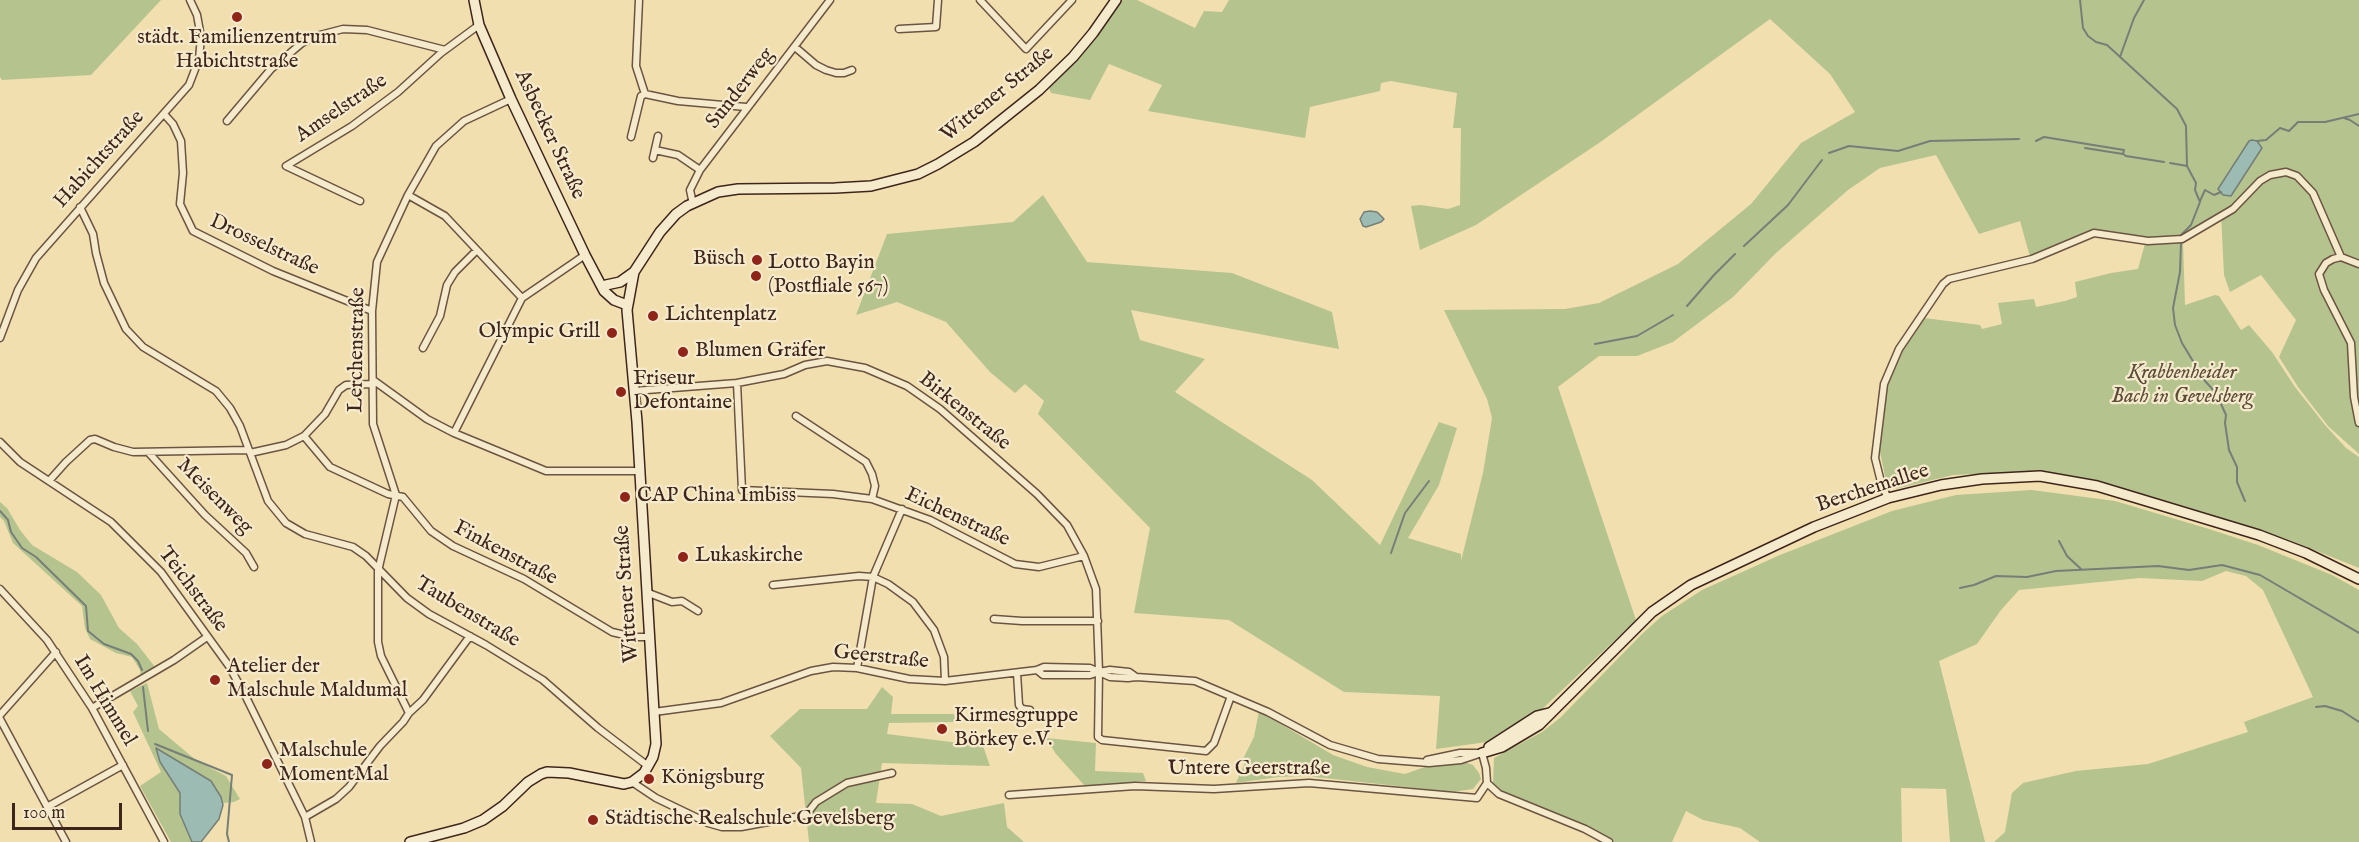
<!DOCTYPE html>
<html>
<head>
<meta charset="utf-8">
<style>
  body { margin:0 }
  #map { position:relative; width:2359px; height:842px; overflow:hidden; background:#f1dfb0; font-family:"IM FELL English",serif }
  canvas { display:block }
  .scale { position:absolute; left:12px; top:803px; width:110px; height:27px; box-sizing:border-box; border:3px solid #3e251c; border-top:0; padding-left:8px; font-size:18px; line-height:21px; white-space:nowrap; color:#3e251c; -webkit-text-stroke:4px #f6eacc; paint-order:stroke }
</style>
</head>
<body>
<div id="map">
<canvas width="2359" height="842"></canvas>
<div class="scale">100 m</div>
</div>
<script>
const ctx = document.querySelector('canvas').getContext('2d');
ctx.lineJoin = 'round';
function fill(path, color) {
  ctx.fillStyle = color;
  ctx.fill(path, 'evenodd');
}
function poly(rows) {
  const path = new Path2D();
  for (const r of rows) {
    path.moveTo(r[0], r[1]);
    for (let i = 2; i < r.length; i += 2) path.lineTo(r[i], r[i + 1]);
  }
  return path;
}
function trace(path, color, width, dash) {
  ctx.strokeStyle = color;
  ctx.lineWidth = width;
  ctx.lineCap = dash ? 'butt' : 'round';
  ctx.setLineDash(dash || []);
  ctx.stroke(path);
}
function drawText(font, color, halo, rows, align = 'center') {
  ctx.font = font + ' "IM FELL English",serif';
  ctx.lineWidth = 4.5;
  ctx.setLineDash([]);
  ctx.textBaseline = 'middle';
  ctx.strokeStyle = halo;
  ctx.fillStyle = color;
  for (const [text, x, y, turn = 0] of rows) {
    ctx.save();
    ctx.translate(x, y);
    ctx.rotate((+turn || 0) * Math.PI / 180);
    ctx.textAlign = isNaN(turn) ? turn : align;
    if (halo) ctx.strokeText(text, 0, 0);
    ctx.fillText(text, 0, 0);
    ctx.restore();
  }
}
const green = poly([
  [0,0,161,0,91,75,2,80,0,77],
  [1121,0,1137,0,1195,28,1204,11,1222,12,1229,0,2359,0,2359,454,2328,426,2298,387,2279,357,2296,320,2261,275,2230,292,2224,275,2221,213,2180,238,2179,243,2183,241,2185,305,2215,295,2219,296,2241,330,2249,325,2272,352,2295,387,2325,425,2346,448,2359,457,2359,568,2287,539,2096,480,2038,471,1953,475,1895,489,1886,481,1879,447,1886,384,1892,366,1924,318,1980,325,1982,329,2002,324,1998,303,2034,299,2036,307,2065,301,2077,297,2075,282,2111,273,2138,269,2146,240,2094,232,2030,257,2020,221,1979,234,1936,155,1880,168,1848,190,1776,253,1733,297,1673,342,1637,356,1599,356,1558,387,1636,620,1539,712,1487,742,1436,749,1440,696,1344,692,1229,620,1134,613,1150,528,1038,414,1044,401,1025,384,1015,393,990,372,946,322,897,302,856,315,887,234,1013,222,1043,195,1087,262,1232,273,1332,312,1339,349,1131,310,1140,340,1205,359,1175,392,1312,480,1380,545,1439,422,1457,428,1439,485,1408,538,1461,554,1461,561,1483,473,1492,418,1487,399,1444,310,1565,309,1599,303,1678,264,1751,204,1801,143,1855,112,1830,74,1770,19,1599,143,1476,225,1420,250,1411,206,1421,205,1448,209,1460,205,1461,128,1453,128,1457,93,1391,81,1381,83,1380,91,1310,107,1305,138,1148,111,1162,85,1109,64,1090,100,1051,93,1049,88,1088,46],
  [2032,490,2115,501,2209,529,2258,545,2332,575,2359,590,2359,842,1994,842,2005,832,2012,793,2023,783,2076,771,2148,764,2248,732,2244,722,2313,697,2263,590,2246,576,2226,571,2202,581,2140,578,2019,590,2001,610,1977,644,1939,661,1985,842,1950,842,1946,789,1901,788,1902,842,1760,842,1740,828,1703,820,1686,811,1672,842,1606,842,1607,837,1507,795,1493,786,1494,758,1542,732,1560,718,1641,635,1662,616,1702,590,1780,555,1892,511,1956,495],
  [0,502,7,508,20,530,32,545,77,572,101,595,119,628,137,644,155,667,141,678,140,670,132,657,116,653,90,639,85,628,82,606,13,543,4,521,0,517],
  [147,683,159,729,197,761,226,776,240,799,234,802,223,803,221,797,208,779,156,748,160,763,180,793,180,814,192,842,171,842,140,786,161,772,133,712,138,706,130,691],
  [882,687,893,697,891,714,954,714,956,722,889,723,887,734,983,746,990,766,882,763,876,803,912,804,941,816,1004,803,1007,827,1024,842,809,842,801,768,770,736,800,709,867,709],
  [1259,711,1333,755,1367,767,1405,774,1436,763,1464,762,1473,765,1479,773,1481,779,1473,789,1452,792,1306,776,1278,777,1236,783,1246,761,1243,759,1254,737],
  [1046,738,1096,743,1095,771,1143,773,1146,781,1085,786,1056,754]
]);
const water = poly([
  [2252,140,2257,141,2262,148,2231,196,2223,195,2218,189,2249,141,2252,140],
  [1370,211,1377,212,1384,219,1381,222,1366,227,1363,226,1360,219,1364,212,1370,211],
  [156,748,211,781,221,797,223,805,219,819,201,842,192,842,180,814,180,793,160,762,156,748]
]);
const stream = poly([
  [2080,0,2083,28,2088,36,2096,42,2107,45,2177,109,2186,126,2187,166,2196,183,2195,190,2200,202,2191,225,2181,235],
  [2120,57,2134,18,2144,0],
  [2344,118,2350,120,2359,126],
  [2036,141,2044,137,2124,150,2123,154,2126,156,2164,162],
  [2257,141,2266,140,2280,128,2289,131,2298,122,2325,122,2359,114],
  [2085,148,2123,154],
  [1829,153,1849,146,1898,151,1930,141,2019,139],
  [2170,163,2187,166],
  [2200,201,2205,190,2214,195,2221,192],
  [2181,243,2180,272,2173,308,2175,325,2182,343,2205,381,2216,393,2226,415,2225,423,2229,450,2237,467,2237,482,2245,501],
  [1744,246,1788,205,1822,160],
  [1687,306,1714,275,1735,254],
  [1595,344,1637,336,1673,315],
  [0,511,8,520,11,532,22,548,36,557,86,606,88,631,104,644,131,654,138,661,142,670],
  [2059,541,2067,556,2081,569],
  [1391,553,1405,513,1429,481],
  [1960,588,1974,585,1996,576,2027,577,2056,571,2158,566,2189,570,2222,565,2260,575,2359,633],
  [143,687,148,731],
  [2316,707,2325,706,2342,711,2359,722],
  [155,744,232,775,227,834,229,842]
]);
const street = poly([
  [639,0,636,66,645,94,678,101,746,107],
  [980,0,1026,49,1072,0],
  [899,29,936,27,938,0],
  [795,47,816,65,826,70,836,73,844,73,852,70],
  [164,114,173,124,181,141,183,173,180,204,193,231,273,271,372,311],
  [227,121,271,69,302,43,316,36,343,29,367,30,445,50],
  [631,137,641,96,645,94],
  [655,150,678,155,700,170],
  [653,158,658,136],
  [286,166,352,126,398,92,441,53,479,25],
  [286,166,360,201],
  [408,195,445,216,522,298],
  [693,204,690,190,700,170,830,0],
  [80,207,93,234,96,253,104,283,126,329,143,347,216,391,230,408,240,426,268,501,286,523,305,534,353,547,366,556,407,598,429,614,486,645,543,680,598,728,648,766],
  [2359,264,2341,257,2333,259,2326,263,2319,274,2324,290,2351,343,2354,397,2359,423],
  [0,338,18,290,36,258,189,85,199,59,201,37,197,15,190,0],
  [423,348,440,316,447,285,455,272,476,251],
  [373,380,427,419,454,433,546,471,640,471],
  [737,383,742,490,833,494,872,499,930,520,1015,564,1039,567,1084,556],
  [634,391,737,383,784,374,805,365,827,361,865,368,907,386,940,409,1037,494,1067,525,1084,556,1096,589,1099,672,1098,737,1102,740,1206,751,1214,743,1231,696],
  [796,416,866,462,872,474,875,486,872,499],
  [454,433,522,298,585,255],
  [304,436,330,467,388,494,403,497,431,531,453,546,524,579,612,632,633,637,649,637],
  [0,442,20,462,111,522,161,572,229,666,246,697,305,817,311,842],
  [148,452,205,515,246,553,254,567],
  [250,453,286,445,304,436,325,414,339,390,346,385,373,384],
  [49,481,66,462,90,440,95,439,114,447,133,452,249,450],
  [1888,498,1882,486,1875,458,1884,384,1899,349,1943,284,1949,279,2032,259,2094,233,2148,241,2182,239,2233,209,2260,181,2270,175,2286,172,2297,176,2313,193,2341,257],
  [773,585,859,576,873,577,888,584,913,602,934,630,944,657,945,681],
  [0,589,47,640,92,708,164,842],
  [646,592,672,602,682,601,698,611],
  [994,619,1022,621,1098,621],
  [857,668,873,577,902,509],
  [1037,670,1043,675,1090,675,1099,672,1110,677,1128,678,1136,677,1195,681,1268,712,1330,745,1378,759,1429,763,1461,760,1482,753],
  [1017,673,1019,705,1022,709,1030,710],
  [92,708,174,660,207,637],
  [654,712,721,703,811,671,833,667,857,668,909,679,945,681,1037,670,1044,667,1090,668,1099,672,1110,670,1129,672,1136,677],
  [409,713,423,700,470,636],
  [0,715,56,652],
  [0,719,66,842],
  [1427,760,1460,753,1479,753],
  [632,782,656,798,708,823,722,827,741,827,806,815,816,802,847,783,892,773],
  [1487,783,1499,794,1585,829,1609,842],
  [1009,795,1135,786,1214,789,1309,783,1477,798,1487,783,1486,768,1482,753],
  [47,807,123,765],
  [305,817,336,799,349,787,380,746,403,722,409,713,381,656,378,642,378,571,396,495,373,424,372,311,377,262,408,195,436,146,464,121,511,99]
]);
const secondary = poly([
  [474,0,479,25,511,99,585,255,604,291,614,300,627,305],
  [606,285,620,282,634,272],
  [1489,747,1537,716,1549,713],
  [1482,753,1502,747,1539,725,1652,612,1691,585,1814,527,1888,498,1941,485,1982,479,2040,476,2097,486,2259,535,2306,553,2359,579],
  [410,842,464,828,483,820,503,806,528,782,541,774,547,772,569,773,624,784,632,782,644,773,653,757,656,744,654,712,637,422,627,310,634,272,660,232,676,214,687,206,718,192,738,189,835,188,871,186,918,174,938,164,974,142,1039,90,1073,57,1093,33,1116,0]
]);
const markers = [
  [237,17,6,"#8f2418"],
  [757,260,6,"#8f2418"],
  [756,276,6,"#8f2418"],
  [653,316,6,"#8f2418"],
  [612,333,6,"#8f2418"],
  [683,352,6,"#8f2418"],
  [621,392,6,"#8f2418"],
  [625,497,6,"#8f2418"],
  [683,557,6,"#8f2418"],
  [215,680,6,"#8f2418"],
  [942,729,6,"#8f2418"],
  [267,764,6,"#8f2418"],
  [649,779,6,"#8f2418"],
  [593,820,6,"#8f2418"]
];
const poiNames = [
  ["städt. Familienzentrum",237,39,"center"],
  ["Habichtstraße",237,63,"center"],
  ["Büsch",745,260,"right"],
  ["Lotto Bayin",768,264],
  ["(Postfliale 567)",768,288],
  ["Lichtenplatz",665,316],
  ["Olympic Grill",600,333,"right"],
  ["Blumen Gräfer",695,352],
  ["Friseur",633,380],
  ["Defontaine",633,404],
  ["CAP China Imbiss",637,497],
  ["Lukaskirche",695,557],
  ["Atelier der",227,668],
  ["Malschule Maldumal",227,692],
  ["Kirmesgruppe",954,717],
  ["Börkey e.V.",954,741],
  ["Malschule",279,752],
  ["MomentMal",279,776],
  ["Königsburg",661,779],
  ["Städtische Realschule Gevelsberg",605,820]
];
const streetNames = [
  ["Sunderweg",741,89,-52],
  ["Wittener Straße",998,95,-39],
  ["Amselstraße",342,109,-34],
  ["Asbecker Straße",549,135,65],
  ["Habichtstraße",100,160,-48],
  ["Drosselstraße",264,246,25],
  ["Lerchenstraße",358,350,-89],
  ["Birkenstraße",964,412,39],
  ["Berchemallee",1873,489,-18],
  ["Meisenweg",214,497,45],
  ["Eichenstraße",957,518,25],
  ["Finkenstraße",505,554,28],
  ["Teichstraße",192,590,53],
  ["Wittener Straße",628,594,-94],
  ["Taubenstraße",467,613,31],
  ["Geerstraße",881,658,6],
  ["Im Himmel",104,701,59],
  ["Untere Geerstraße",1249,770]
];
const parkNames = [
  ["Krabbenheider",2182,374],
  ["Bach in Gevelsberg",2182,398]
];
fill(green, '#b5c38f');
fill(water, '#9cbbb3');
trace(water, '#767f77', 1.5);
trace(stream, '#767f77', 2);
trace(street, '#6b5441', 9);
trace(secondary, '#3e251c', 12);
trace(street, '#f6eacc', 6);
trace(secondary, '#f6eacc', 9);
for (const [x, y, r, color] of markers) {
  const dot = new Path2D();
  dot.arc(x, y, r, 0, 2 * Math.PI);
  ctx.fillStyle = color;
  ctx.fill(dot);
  trace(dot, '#f6eacc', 2);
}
drawText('21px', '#3e251c', '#f6eacc', poiNames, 'left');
drawText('21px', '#3e251c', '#f6eacc', streetNames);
drawText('italic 21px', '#5c4c39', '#f6eacc', parkNames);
</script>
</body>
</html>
